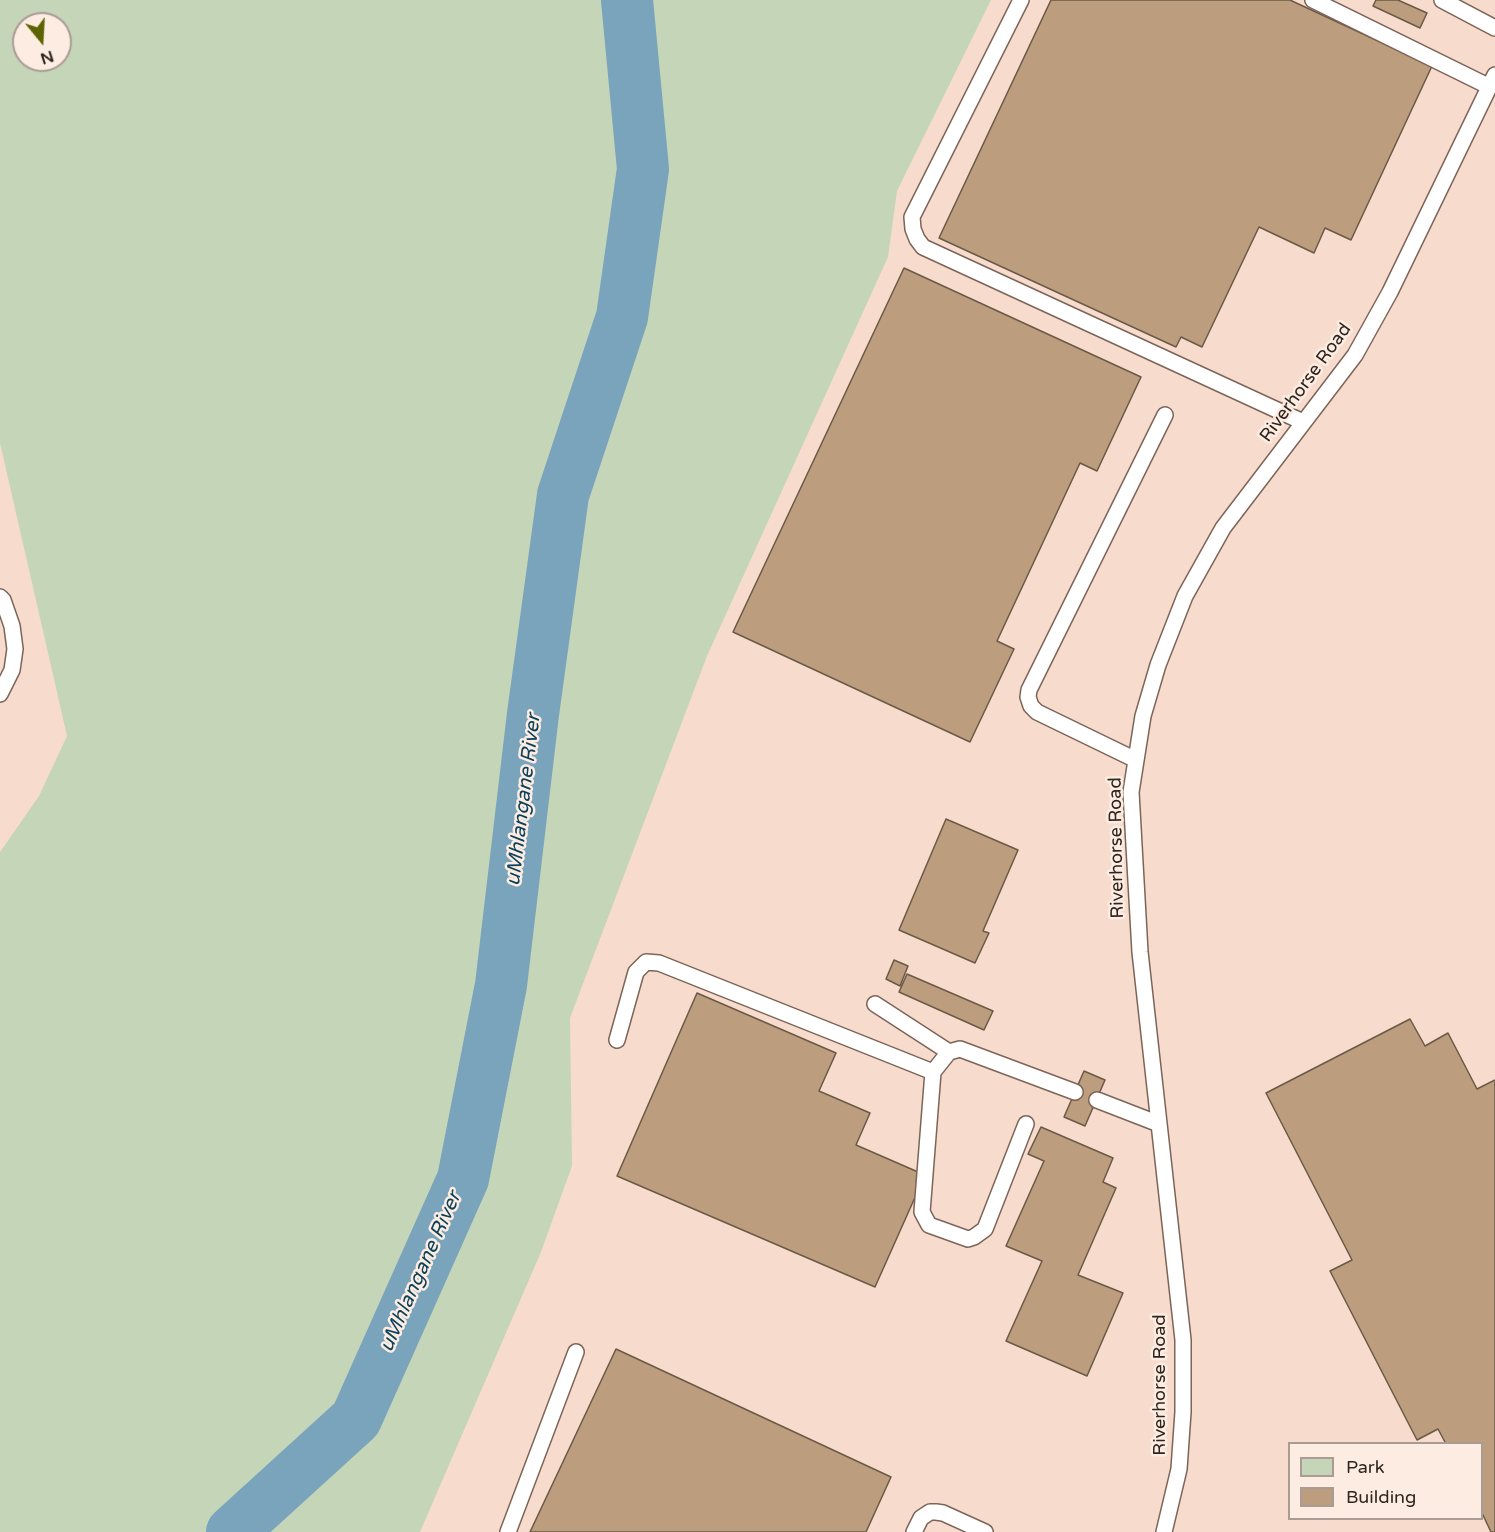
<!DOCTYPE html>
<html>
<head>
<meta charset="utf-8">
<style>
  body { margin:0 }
  #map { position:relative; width:1495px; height:1532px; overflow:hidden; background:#f7dccd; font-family:"Varela Round",sans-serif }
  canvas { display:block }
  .legend { position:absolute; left:1288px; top:1442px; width:195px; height:78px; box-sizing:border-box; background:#fcece2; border:2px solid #aa9c94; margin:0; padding:8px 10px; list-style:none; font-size:18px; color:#2f251f }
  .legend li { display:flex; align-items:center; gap:12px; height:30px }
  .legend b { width:30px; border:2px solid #aa9c94 }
  .north { position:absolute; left:12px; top:12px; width:60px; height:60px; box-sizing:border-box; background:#fcece2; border:2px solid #aa9c94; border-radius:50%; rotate:162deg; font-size:16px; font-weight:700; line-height:24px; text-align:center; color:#2f251f }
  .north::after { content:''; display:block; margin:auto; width:21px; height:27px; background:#5c6300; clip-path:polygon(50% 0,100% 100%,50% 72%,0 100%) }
</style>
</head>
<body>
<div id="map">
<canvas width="1495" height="1532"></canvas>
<ul class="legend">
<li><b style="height:16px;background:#c5d5b8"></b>Park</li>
<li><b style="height:16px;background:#bc9d7d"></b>Building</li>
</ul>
<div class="north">N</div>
</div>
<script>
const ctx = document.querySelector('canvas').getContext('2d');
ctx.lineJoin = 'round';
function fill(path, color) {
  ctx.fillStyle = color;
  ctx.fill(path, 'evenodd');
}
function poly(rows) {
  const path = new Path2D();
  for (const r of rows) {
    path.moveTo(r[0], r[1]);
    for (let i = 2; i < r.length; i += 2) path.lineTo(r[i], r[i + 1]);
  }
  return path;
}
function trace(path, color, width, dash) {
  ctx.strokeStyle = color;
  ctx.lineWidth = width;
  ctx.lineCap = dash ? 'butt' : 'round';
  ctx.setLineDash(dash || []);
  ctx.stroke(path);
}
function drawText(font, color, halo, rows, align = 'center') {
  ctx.font = font + ' "Varela Round",sans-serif';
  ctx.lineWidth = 5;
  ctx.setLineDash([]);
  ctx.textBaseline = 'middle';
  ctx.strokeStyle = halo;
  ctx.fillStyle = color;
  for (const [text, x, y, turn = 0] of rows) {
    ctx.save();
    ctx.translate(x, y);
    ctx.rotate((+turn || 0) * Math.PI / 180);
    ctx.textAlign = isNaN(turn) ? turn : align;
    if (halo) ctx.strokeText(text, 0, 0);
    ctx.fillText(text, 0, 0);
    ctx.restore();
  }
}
const green = poly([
  [0,0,991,0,897,191,888,257,707,656,570,1018,572,1166,541,1252,420,1532,0,1532,0,852,39,796,67,736,0,443],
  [24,24,60,24,60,60,24,60]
]);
const river = poly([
  [232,1532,356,1419,463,1179,501,985,533,714,563,495,622,317,643,169,627,0]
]);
const building = poly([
  [1051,0,1290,0,1432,66,1351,240,1325,228,1314,253,1259,227,1202,347,1181,337,1176,347,939,238,1051,0],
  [1376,0,1398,0,1427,13,1420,28,1373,6,1376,0],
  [904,268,1141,377,1097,471,1080,463,997,641,1014,649,970,742,733,632,904,268],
  [946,819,1018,850,983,931,989,933,975,963,899,930,946,819],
  [894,960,908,966,900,986,886,979,894,960],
  [907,974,993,1011,984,1030,899,992,907,974],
  [697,993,836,1053,819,1091,870,1113,856,1145,925,1175,875,1287,617,1176,697,993],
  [1410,1019,1425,1046,1448,1033,1477,1089,1495,1080,1495,1532,1491,1532,1482,1513,1482,1444,1446,1444,1438,1429,1417,1440,1330,1271,1352,1260,1266,1093,1410,1019],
  [1084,1071,1105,1080,1085,1126,1064,1117,1084,1071],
  [1041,1127,1113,1158,1103,1182,1116,1188,1078,1275,1123,1293,1087,1376,1006,1341,1042,1261,1006,1246,1044,1161,1028,1154,1041,1127],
  [616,1349,891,1477,866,1532,530,1532,616,1349]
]);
const lane = poly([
  [1021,0,912,217,913,229,917,239,923,247,1303,422],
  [1313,0,1490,87],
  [1442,0,1495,28],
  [0,597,3,600,12,626,15,649,12,670,0,694],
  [1136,760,1037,712,1031,706,1028,697,1029,690,1165,415],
  [875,1004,949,1052],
  [617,1040,636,972,646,962,659,963,933,1072],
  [1097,1100,1159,1124],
  [1026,1124,985,1229,974,1237,968,1239,929,1225,922,1212,933,1072,949,1052,960,1049,1075,1092],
  [508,1532,576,1352],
  [914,1532,921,1518,930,1512,936,1512,943,1513,985,1532],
  [1164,1532,1179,1469,1183,1412,1183,1340,1140,952,1131,792,1143,716,1158,665,1185,596,1223,528,1355,355,1390,292,1495,75]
]);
const streetNames = [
  ["Riverhorse Road",1306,383,-54],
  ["Riverhorse Road",1117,848,-91],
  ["Riverhorse Road",1160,1385,-90]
];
const waterNames = [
  ["uMhlangane River",524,800,-83],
  ["uMhlangane River",421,1272,-66]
];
fill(green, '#c5d5b8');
trace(river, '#7aa3bc', 52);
fill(building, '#bc9d7d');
trace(building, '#6b5947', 1.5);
trace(lane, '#7c6558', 18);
trace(lane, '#fff', 15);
drawText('18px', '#2f251f', '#fcece2', streetNames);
drawText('italic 20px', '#0c425c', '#fcece2', waterNames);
</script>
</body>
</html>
